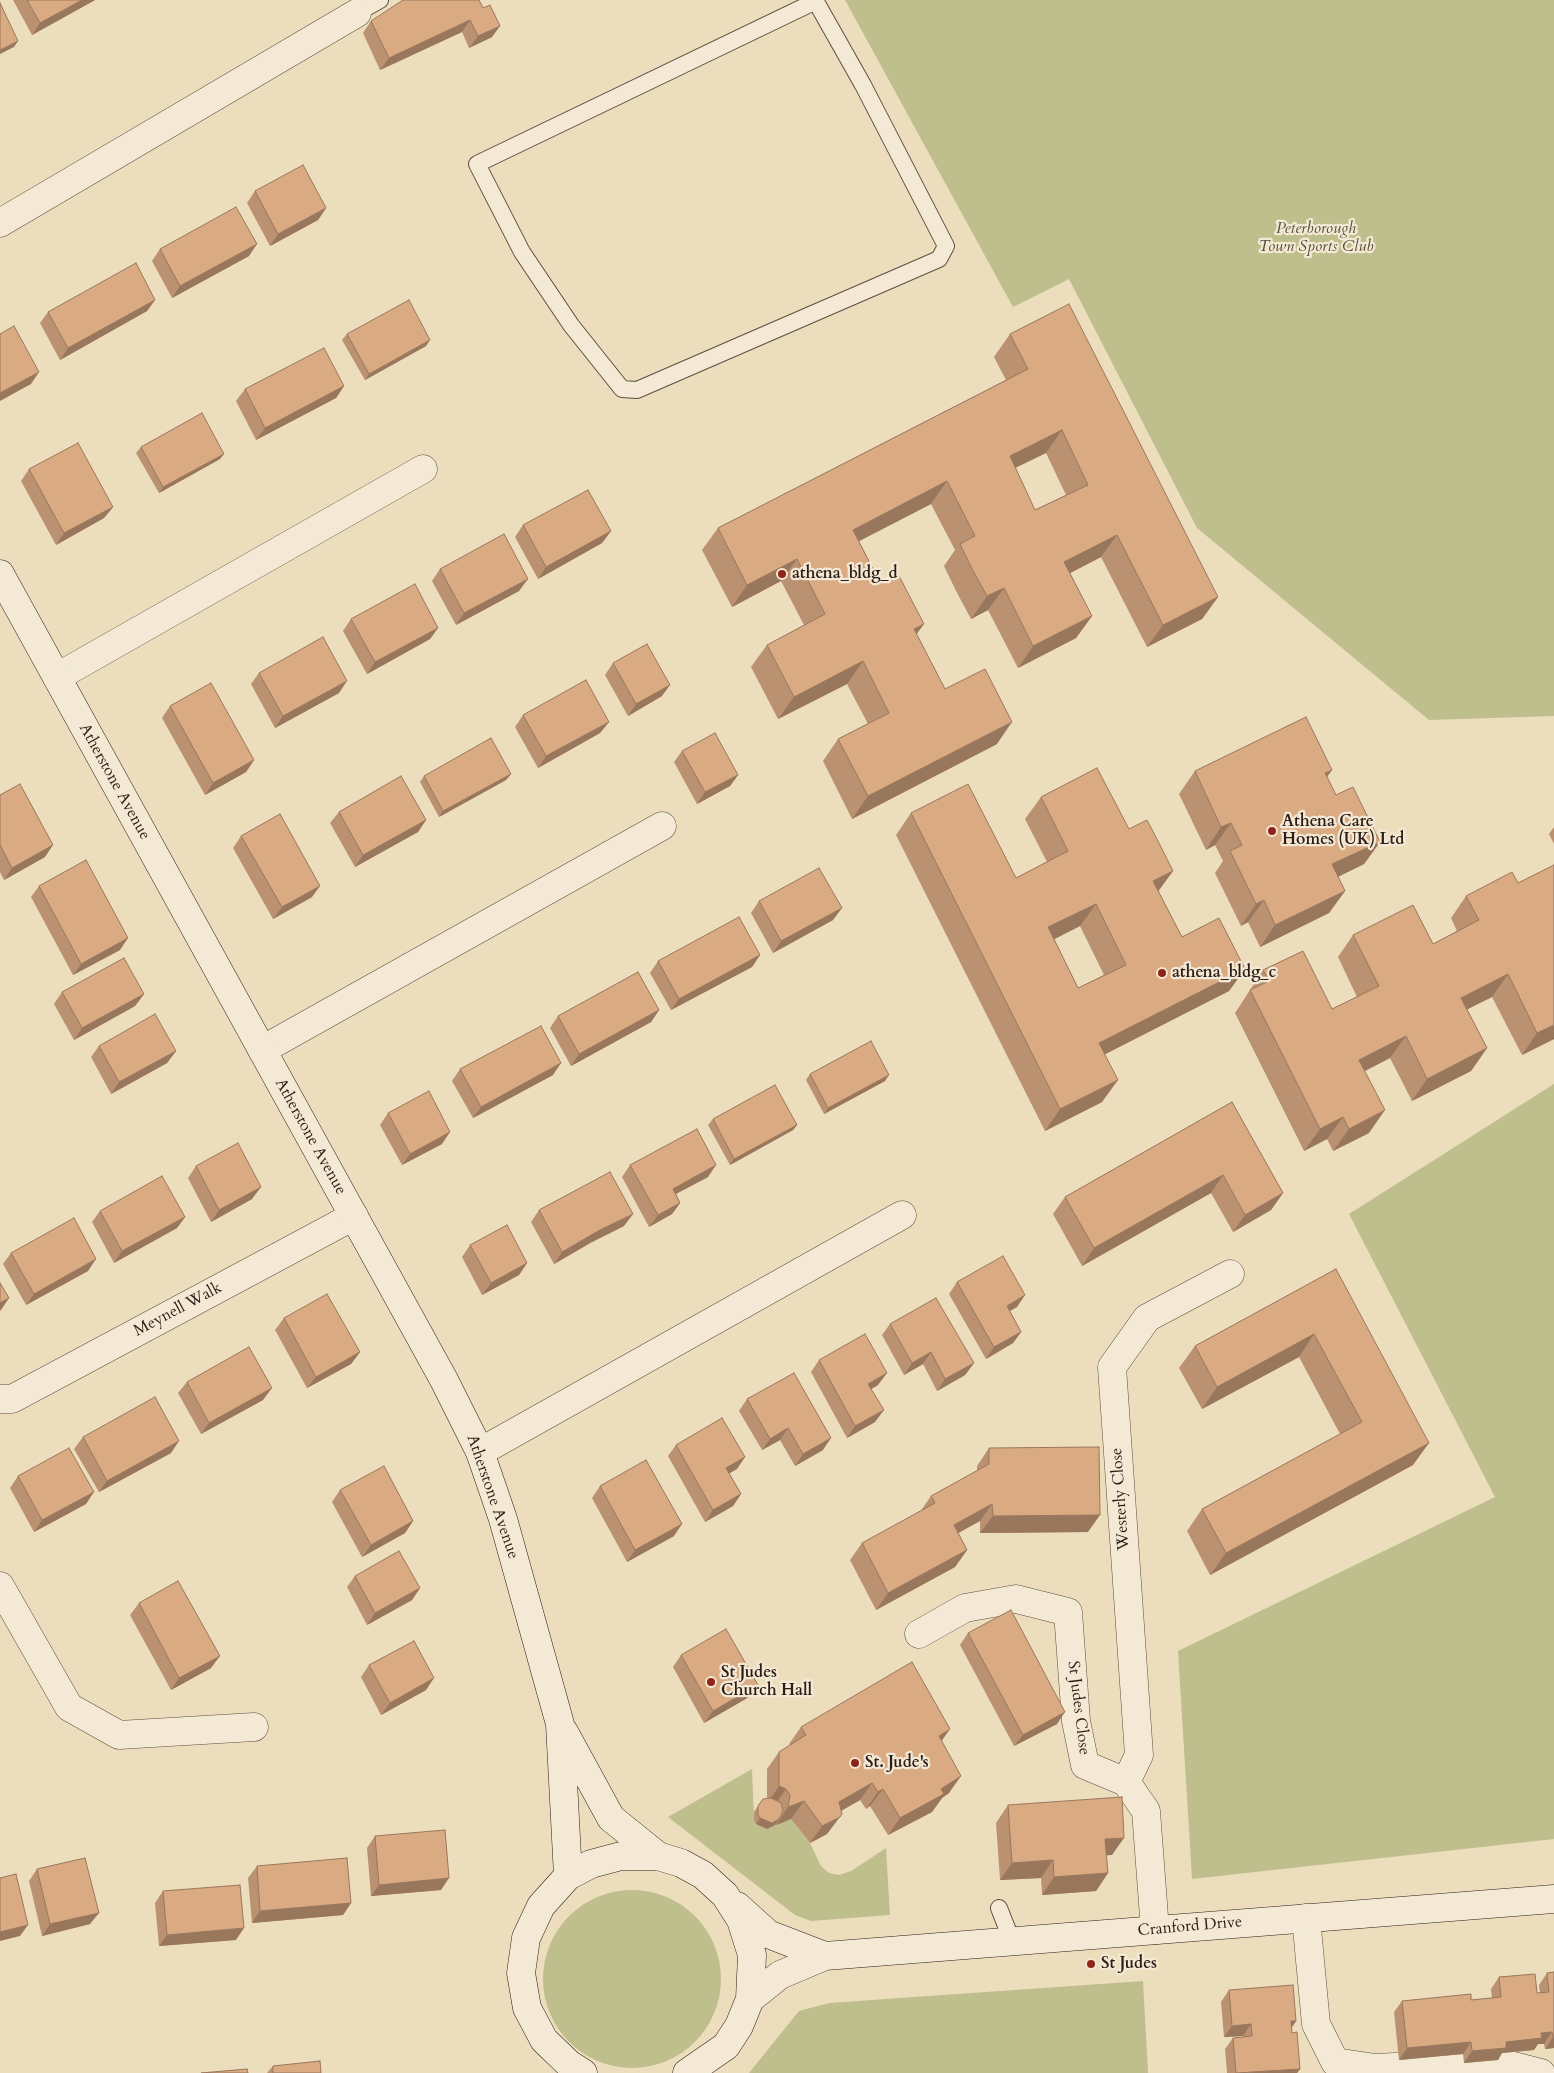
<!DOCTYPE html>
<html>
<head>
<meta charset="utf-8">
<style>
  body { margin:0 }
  canvas { display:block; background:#ecddbd }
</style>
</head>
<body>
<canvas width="1554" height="2073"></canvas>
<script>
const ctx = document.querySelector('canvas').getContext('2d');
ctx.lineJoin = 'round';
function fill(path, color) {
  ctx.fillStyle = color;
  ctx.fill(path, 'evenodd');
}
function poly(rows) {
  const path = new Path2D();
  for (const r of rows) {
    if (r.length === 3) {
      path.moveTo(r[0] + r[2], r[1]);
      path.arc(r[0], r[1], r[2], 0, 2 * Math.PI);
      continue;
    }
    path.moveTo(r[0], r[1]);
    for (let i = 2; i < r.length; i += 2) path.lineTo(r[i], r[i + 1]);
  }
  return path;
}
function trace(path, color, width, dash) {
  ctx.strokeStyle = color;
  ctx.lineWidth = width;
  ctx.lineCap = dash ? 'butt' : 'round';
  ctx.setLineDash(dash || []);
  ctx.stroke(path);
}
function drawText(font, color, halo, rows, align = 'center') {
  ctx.font = font + ' Cardo,serif';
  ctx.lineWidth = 4.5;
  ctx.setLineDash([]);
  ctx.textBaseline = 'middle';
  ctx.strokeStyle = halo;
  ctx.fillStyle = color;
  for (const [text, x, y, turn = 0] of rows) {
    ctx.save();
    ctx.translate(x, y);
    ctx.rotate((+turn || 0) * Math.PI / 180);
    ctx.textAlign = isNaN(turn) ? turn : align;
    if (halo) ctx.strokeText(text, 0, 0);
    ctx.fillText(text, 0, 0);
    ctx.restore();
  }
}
const green = poly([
  [845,0,1554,0,1554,716,1429,720,1197,528,1069,279,1013,307],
  [1554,1084,1554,1839,1192,1879,1178,1651,1495,1497,1349,1214],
  [752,1769,754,1816,756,1824,767,1829,777,1822,791,1819,810,1843,821,1866,829,1873,839,1875,851,1871,886,1848,890,1915,811,1921,795,1915,668,1817],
  [632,1979,89],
  [1143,1981,1148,2073,749,2073,799,2011,829,2003]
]);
const lane = poly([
  [815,0,863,85,946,246,939,259,637,390,622,389,571,325,522,252,477,164,816,1],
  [357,13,380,0],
  [999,1908,1012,1941]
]);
const street = poly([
  [0,223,357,13],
  [57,677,423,469],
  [262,1050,662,826],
  [0,1399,12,1399,354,1216],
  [480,1452,902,1215],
  [0,1586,69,1707,119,1735,254,1727],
  [919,1634,965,1608,1016,1599,1068,1612,1076,1721,1085,1765,1126,1782,1146,1811,1155,1930],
  [1126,1782,1139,1755,1112,1367,1147,1318,1230,1274],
  [1306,1918,1316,2024,1335,2062,1375,2068,1498,2062,1541,2073]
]);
const secondary = poly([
  [0,574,444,1380,480,1452,503,1519,560,1724,568,1876],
  [564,1732,611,1818,658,1856],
  [737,1906,768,1934,825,1956],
  [750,1999,780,1975,825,1956,1554,1899],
  [583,2073,569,2064,544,2040,527,2008,521,1973,526,1938,541,1906,568,1876,591,1864,621,1856,658,1856,681,1863,703,1875,725,1895,741,1920,752,1955,750,1999,739,2026,726,2046,687,2073]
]);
const wall = poly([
  [13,0,95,0,32,35],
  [483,8,492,37,469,48,462,32,380,70,363,33,371,21],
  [255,191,326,208,318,220,270,246,247,203],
  [160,249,249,256,172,298,152,261],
  [155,300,147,311,60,360,40,323,48,312],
  [347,334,426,346,365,380,342,340],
  [1010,334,1218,597,1202,619,1147,647,1101,557,1070,573,1092,616,1076,638,1018,668,988,610,971,619,956,591,944,566,955,550,931,504,859,541,880,583,916,634,945,689,997,744,852,819,823,761,838,739,868,724,847,684,778,719,751,667,767,645,804,625,781,581,732,607,702,550,718,528,1006,380,994,357],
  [1046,453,1066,495,1035,510,1015,468],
  [344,386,336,398,256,440,236,401,245,389],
  [141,447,220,459,159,493,136,453],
  [29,469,113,507,104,518,56,545,21,481],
  [523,525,611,531,602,543,538,579,515,537],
  [440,569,519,591,456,625,432,581],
  [351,619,438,628,430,639,367,674,343,631],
  [613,663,662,696,628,716,605,675],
  [259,673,339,693,275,728,251,684],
  [170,706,254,760,246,772,205,795,162,718],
  [523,715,609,722,600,733,538,768,515,727],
  [682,751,738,775,730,786,697,804,674,762],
  [1332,770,1327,776,1336,795,1380,842,1364,864,1338,877,1345,891,1329,913,1260,947,1248,922,1241,926,1215,873,1223,861,1215,845,1206,850,1179,794,1195,771],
  [511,774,506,780,439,817,420,782,424,776],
  [0,795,45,857,4,880,0,872],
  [1041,797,1129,829,1173,871,1158,891,1182,937,1245,969,1229,991,1105,1054,1102,1102,1045,1131,896,835,911,813,1016,878,1047,862,1025,819],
  [1080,926,1104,975,1078,988,1054,939],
  [339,812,426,820,418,832,355,867,330,823],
  [1554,827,1554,844,1549,834],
  [241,836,312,897,273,919,233,848],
  [39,886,120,950,73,975,31,897],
  [1466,896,1554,1039,1522,1055,1492,997,1467,1009,1487,1048,1471,1071,1412,1101,1390,1058,1365,1071,1369,1133,1333,1151,1327,1139,1304,1151,1235,1013,1263,970,1332,1009,1357,997,1338,957,1353,935,1433,944,1457,931,1451,918],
  [759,901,833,920,773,953,751,913],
  [760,955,752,967,671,1010,650,973,658,961],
  [62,992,144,994,135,1006,74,1040,54,1004],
  [659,1010,651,1022,571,1066,550,1028,558,1016],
  [99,1046,176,1051,167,1063,111,1094,91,1057],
  [460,1069,553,1075,473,1118,452,1081],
  [810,1074,885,1081,824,1114,806,1080],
  [1232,1102,1283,1193,1271,1210,1233,1232,1211,1193,1082,1266,1053,1214,1065,1197],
  [388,1113,442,1144,402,1165,380,1125],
  [713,1119,797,1125,793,1130,730,1165,708,1125],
  [630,1165,708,1177,676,1194,680,1203,672,1214,649,1227,622,1177],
  [196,1166,252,1199,211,1222,188,1178],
  [539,1210,624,1226,592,1242,554,1264,531,1222],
  [100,1211,185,1217,177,1228,114,1263,92,1222],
  [470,1245,527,1263,519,1275,482,1295,462,1257],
  [11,1253,88,1271,26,1305,3,1264],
  [1336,1269,1413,1465,1210,1575,1187,1531,1202,1509,1340,1434,1299,1357,1202,1409,1179,1368,1195,1346],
  [957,1282,1017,1307,1010,1311,1021,1332,1013,1343,986,1359,949,1294],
  [284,1318,360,1352,351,1364,307,1388,275,1330],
  [890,1324,974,1363,965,1375,937,1391,923,1364,904,1375,882,1335],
  [819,1360,878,1385,871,1389,875,1422,847,1438,811,1372],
  [187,1382,263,1400,201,1434,178,1393],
  [747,1399,823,1450,795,1466,780,1440,762,1450,739,1411],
  [83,1437,171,1453,99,1492,74,1449],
  [676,1445,737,1469,729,1473,741,1494,733,1506,705,1522,668,1456],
  [989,1448,1088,1532,980,1533,980,1521,958,1533,967,1550,955,1567,876,1610,850,1560,862,1543,920,1512,931,1496,977,1471,977,1466],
  [18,1476,86,1504,34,1532,10,1488],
  [600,1486,674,1536,627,1562,592,1498],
  [340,1490,413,1521,405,1533,362,1557,332,1502],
  [355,1576,420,1588,412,1600,367,1625,347,1587],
  [139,1603,211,1668,171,1690,130,1615],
  [968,1633,1057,1724,1014,1746,960,1645],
  [681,1655,749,1697,704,1723,673,1667],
  [369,1665,426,1690,381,1715,361,1677],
  [801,1727,942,1741,949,1793,942,1798,932,1812,888,1835,870,1806,866,1809,860,1800,841,1811,827,1834,810,1843,791,1819,776,1825,776,1823,775,1825,767,1829,756,1824,754,1821,754,1812,758,1806,767,1799,767,1769,779,1752,790,1745,789,1744],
  [1008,1805,1112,1855,1106,1855,1108,1873,1096,1891,1042,1895,1041,1878,1000,1880,996,1823],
  [375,1836,441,1890,371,1896,367,1848],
  [257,1866,351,1903,343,1915,252,1923,248,1878],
  [37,1869,90,1924,42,1936,29,1881],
  [163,1891,236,1940,159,1946,155,1903],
  [1554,1972,1554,2048,1545,2049,1544,2044,1538,2044,1534,2050,1502,2053,1498,2060,1464,2063,1463,2054,1399,2060,1394,2012,1402,2001,1471,2000,1492,1998,1491,1989,1499,1977,1537,1993,1540,1993,1539,1985,1547,1973],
  [1229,1990,1296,2021,1292,2027,1292,2033,1300,2069,1297,2073,1227,2073,1225,2049,1233,2038,1243,2037,1243,2036,1224,2037,1221,2002],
  [273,2066,321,2073,267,2073]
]);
const shadedWall = poly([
  [82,0,95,0,32,35,40,23],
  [470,20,462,32,380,70,389,58],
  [500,26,492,37,469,48,478,36],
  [18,41,14,47,0,54,0,50],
  [326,208,318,220,270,246,278,234],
  [257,244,249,256,172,298,180,286],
  [155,300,147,311,60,360,68,348],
  [430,340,426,346,365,380,369,374],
  [39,372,31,384,0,401,0,393],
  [344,386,336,398,256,440,265,428],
  [1062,430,1046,453,994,478,1010,456],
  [224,454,220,459,159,493,163,487],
  [947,481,931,504,838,552,853,530],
  [113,507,104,518,56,545,64,533],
  [611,531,602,543,538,579,546,567],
  [1117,535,1101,557,1049,584,1064,562],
  [797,559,781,581,732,607,747,585],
  [528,579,519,591,456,625,464,613],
  [1004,588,988,610,971,619,987,596],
  [1218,597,1202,619,1147,647,1163,625],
  [1092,616,1076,638,1018,668,1033,646],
  [924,624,908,646,914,629],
  [438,628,430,639,367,674,375,662],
  [863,661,847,684,778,719,794,697],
  [347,681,339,693,275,728,283,716],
  [670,685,662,696,628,716,636,704],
  [609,722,600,733,538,768,546,756],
  [1012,722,997,744,852,819,868,796],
  [254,760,246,772,205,795,213,783],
  [1332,770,1316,792,1325,773],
  [511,774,506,780,439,817,443,811],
  [738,775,730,786,697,804,705,792],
  [426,820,418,832,355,867,363,855],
  [1231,823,1215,845,1206,850,1221,827],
  [1380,842,1364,864,1317,887,1332,864],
  [53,845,45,857,4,880,12,868],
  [1173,871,1157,893,1153,881],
  [320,886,312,897,273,919,282,907],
  [1345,891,1329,913,1260,947,1275,925],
  [1264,900,1248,922,1241,926,1256,904],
  [1096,904,1080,926,1033,950,1048,927],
  [842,908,833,920,773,953,781,941],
  [128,938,120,950,73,975,81,964],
  [760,955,752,967,671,1010,679,999],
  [1245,969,1229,991,1084,1065,1099,1043],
  [1508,974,1492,997,1446,1020,1461,998],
  [144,994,135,1006,74,1040,82,1028],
  [659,1010,651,1022,571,1066,579,1054],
  [1554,1025,1554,1039,1522,1055,1537,1033],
  [1406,1036,1390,1058,1343,1082,1359,1060],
  [1487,1048,1471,1071,1412,1101,1427,1079],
  [176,1051,167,1063,111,1094,119,1082],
  [561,1063,553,1075,473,1118,481,1107],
  [889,1075,885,1081,824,1114,828,1108],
  [1118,1080,1102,1102,1045,1131,1060,1109],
  [1385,1110,1369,1133,1333,1151,1349,1129],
  [1343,1117,1327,1139,1304,1151,1320,1129],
  [797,1125,793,1130,730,1165,734,1159],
  [450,1132,442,1144,402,1165,410,1154],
  [716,1165,708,1177,664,1200,673,1189],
  [1223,1175,1211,1193,1082,1266,1094,1248],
  [261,1187,252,1199,211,1222,219,1210],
  [1283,1193,1271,1210,1233,1232,1245,1215],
  [680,1203,672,1214,649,1227,658,1215],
  [633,1214,624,1226,592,1242,554,1264,562,1252,600,1230],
  [185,1217,177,1228,114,1263,122,1251],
  [96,1259,88,1271,26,1305,34,1294],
  [527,1263,519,1275,482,1295,491,1283],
  [1025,1295,1017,1307,999,1317,1007,1306],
  [9,1298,1,1310,0,1311,0,1303],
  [1021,1332,1013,1343,986,1359,994,1347],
  [1314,1334,1299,1357,1202,1409,1217,1387],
  [360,1352,351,1364,307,1388,316,1377],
  [931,1352,923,1364,904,1375,912,1363],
  [974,1363,965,1375,937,1391,945,1379],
  [887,1373,878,1385,860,1396,868,1384],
  [272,1388,263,1400,201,1434,209,1423],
  [884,1410,875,1422,847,1438,855,1426],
  [788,1428,780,1440,762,1450,770,1439],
  [831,1438,823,1450,795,1466,803,1454],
  [179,1441,171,1453,99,1492,107,1481],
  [1429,1443,1413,1465,1210,1575,1226,1553],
  [745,1457,737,1469,718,1480,726,1468],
  [94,1492,86,1504,34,1532,42,1520],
  [741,1494,733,1506,705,1522,713,1510],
  [992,1504,980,1521,942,1542,954,1525],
  [1100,1515,1088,1532,980,1533,993,1516],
  [413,1521,405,1533,362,1557,371,1545],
  [682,1524,674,1536,627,1562,635,1550],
  [967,1550,955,1567,876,1610,888,1593],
  [420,1588,412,1600,367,1625,375,1613],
  [220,1656,211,1668,171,1690,179,1678],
  [434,1678,426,1690,381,1715,390,1703],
  [758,1685,749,1697,704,1723,713,1711],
  [1065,1712,1057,1724,1014,1746,1023,1735],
  [950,1729,938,1746,939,1736],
  [961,1776,949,1793,942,1798,932,1812,888,1835,900,1818,941,1789],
  [872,1783,860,1800,827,1819,839,1802],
  [779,1786,786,1789,774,1806,767,1804],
  [883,1789,870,1806,866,1809,878,1792],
  [804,1801,791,1819,776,1825,788,1807],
  [840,1817,827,1834,810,1843,822,1826],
  [760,1818,779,1819,775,1825,767,1829,756,1824],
  [1124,1838,1112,1855,1093,1856,1105,1839],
  [1053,1860,1041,1878,1000,1880,1012,1863],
  [1108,1873,1096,1891,1042,1895,1054,1877],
  [449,1878,441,1890,371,1896,379,1885],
  [351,1903,343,1915,252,1923,260,1911],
  [99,1913,90,1924,42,1936,50,1924],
  [28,1925,20,1936,0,1941,0,1932],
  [244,1928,236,1940,159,1946,167,1935],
  [1291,2021,1296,2021,1288,2033],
  [1251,2024,1243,2036,1224,2037,1232,2026],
  [1552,2032,1544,2044,1538,2044,1534,2050,1502,2053,1498,2060,1464,2063,1472,2051,1541,2033],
  [1553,2037,1554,2037,1554,2048,1545,2049],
  [1471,2042,1463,2054,1399,2060,1407,2048],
  [1300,2069,1297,2073,1241,2073]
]);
const building = poly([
  [27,0,82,0,40,23,27,0],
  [403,0,479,0,483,8,490,5,500,26,478,36,470,20,389,58,371,21,403,0],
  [0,3,18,41,0,50,0,3],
  [303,165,326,208,278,234,255,191,303,165],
  [236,207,257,244,180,286,160,249,236,207],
  [136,263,155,300,68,348,48,312,136,263],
  [409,300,430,340,369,374,347,334,409,300],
  [1069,304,1218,597,1163,625,1117,535,1064,562,1092,616,1033,646,1004,588,987,596,972,569,960,544,975,536,947,481,853,530,880,583,898,574,924,624,914,629,945,689,985,669,1012,722,868,796,838,739,889,713,863,661,794,697,767,645,825,614,797,559,747,585,718,528,1028,369,1010,334,1069,304],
  [1062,430,1088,485,1035,510,1010,456,1062,430],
  [14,326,39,372,0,393,0,334,14,326],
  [324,348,344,386,265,428,245,389,324,348],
  [202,413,224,454,163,487,141,447,202,413],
  [78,443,113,507,64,533,29,469,78,443],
  [588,490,611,531,546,567,523,525,588,490],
  [504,534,528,579,464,613,440,569,504,534],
  [415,584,438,628,375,662,351,619,415,584],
  [323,637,347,681,283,716,259,673,323,637],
  [647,644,670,685,636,704,613,663,647,644],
  [586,680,609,722,546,756,523,715,586,680],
  [211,683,254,760,213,783,170,706,211,683],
  [1306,717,1332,770,1325,773,1336,795,1353,787,1380,842,1332,864,1345,891,1275,925,1264,900,1256,904,1230,851,1242,845,1231,823,1221,827,1195,771,1306,717],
  [715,733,738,775,705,792,682,751,715,733],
  [491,738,511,774,443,811,424,776,491,738],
  [1097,768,1129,829,1147,820,1158,841,1173,871,1153,881,1182,937,1219,918,1245,969,1099,1043,1118,1080,1060,1109,911,813,968,784,1016,878,1068,851,1041,797,1097,768],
  [1096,904,1126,965,1078,988,1048,927,1096,904],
  [401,776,426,820,363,855,339,812,401,776],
  [20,784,53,845,12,868,0,845,0,795,20,784],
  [280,814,320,886,282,907,241,836,280,814],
  [86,860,128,938,81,964,39,886,86,860],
  [1554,865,1554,1025,1537,1033,1508,974,1461,998,1487,1048,1427,1079,1406,1036,1359,1060,1385,1110,1349,1129,1343,1117,1320,1129,1250,990,1269,981,1263,970,1303,951,1332,1009,1379,986,1353,935,1413,905,1433,944,1479,920,1466,896,1512,872,1518,883,1554,865],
  [819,868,842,908,781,941,759,901,819,868],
  [739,917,760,955,679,999,658,961,739,917],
  [124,958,144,994,82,1028,62,992,124,958],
  [638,972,659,1010,579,1054,558,1016,638,972],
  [155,1014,176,1051,119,1082,99,1046,155,1014],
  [541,1026,561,1063,481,1107,460,1069,541,1026],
  [871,1041,889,1075,828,1108,810,1074,871,1041],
  [775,1085,797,1125,734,1159,713,1119,775,1085],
  [429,1091,450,1132,410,1154,388,1113,429,1091],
  [1232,1102,1283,1193,1245,1215,1223,1175,1094,1248,1065,1197,1232,1102],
  [697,1129,716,1165,673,1189,680,1203,658,1215,630,1165,697,1129],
  [238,1143,261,1187,219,1210,196,1166,238,1143],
  [610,1172,633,1214,600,1230,562,1252,539,1210,610,1172],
  [162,1176,185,1217,122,1251,100,1211,162,1176],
  [74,1218,96,1259,34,1294,11,1253,74,1218],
  [507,1225,527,1263,491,1283,470,1245,507,1225],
  [1003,1256,1025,1295,1007,1306,1021,1332,994,1347,957,1282,1003,1256],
  [1336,1269,1429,1443,1226,1553,1202,1509,1362,1422,1314,1334,1217,1387,1195,1346,1336,1269],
  [0,1283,9,1298,0,1303,0,1283],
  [327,1294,360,1352,316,1377,284,1318,327,1294],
  [936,1298,974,1363,945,1379,931,1352,912,1363,890,1324,936,1298],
  [865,1334,887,1373,868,1384,884,1410,855,1426,819,1360,865,1334],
  [249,1347,272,1388,209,1423,187,1382,249,1347],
  [794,1373,831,1438,803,1454,788,1428,770,1439,747,1399,794,1373],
  [155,1397,179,1441,107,1481,83,1437,155,1397],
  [722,1418,745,1457,726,1468,741,1494,713,1510,676,1445,722,1418],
  [1099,1447,1100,1515,993,1516,992,1504,954,1525,967,1550,888,1593,862,1543,935,1503,931,1496,989,1464,989,1448,1099,1447],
  [69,1448,94,1492,42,1520,18,1476,69,1448],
  [646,1460,682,1524,635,1550,600,1486,646,1460],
  [384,1466,413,1521,371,1545,340,1490,384,1466],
  [399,1551,420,1588,375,1613,355,1576,399,1551],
  [178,1581,220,1656,179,1678,139,1603,178,1581],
  [1011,1610,1065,1712,1023,1735,968,1633,1011,1610],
  [726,1629,758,1685,713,1711,681,1655,726,1629],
  [414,1641,434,1678,390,1703,369,1665,414,1641],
  [912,1662,950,1729,939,1736,961,1776,941,1789,944,1794,900,1818,883,1789,878,1792,872,1783,839,1802,842,1814,840,1817,822,1826,804,1801,788,1807,790,1795,786,1789,779,1786,779,1752,806,1735,801,1727,912,1662],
  [1122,1797,1124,1838,1105,1839,1108,1873,1054,1877,1053,1860,1012,1863,1008,1805,1122,1797],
  [771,1798,781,1803,783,1811,779,1819,772,1823,760,1818,758,1815,758,1806,763,1799,771,1798],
  [445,1830,449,1878,379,1885,375,1836,445,1830],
  [85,1858,99,1913,50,1924,37,1869,85,1858],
  [347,1858,351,1903,260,1911,257,1866,347,1858],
  [16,1874,28,1925,0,1932,0,1878,16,1874],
  [240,1885,244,1928,167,1935,163,1891,240,1885],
  [1554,1972,1554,2037,1553,2037,1552,2032,1541,2033,1542,2038,1506,2042,1506,2048,1472,2051,1471,2042,1407,2048,1402,2001,1471,1994,1471,2000,1501,1997,1499,1977,1535,1974,1537,1993,1549,1992,1547,1973,1554,1972],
  [1293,1985,1296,2021,1291,2021,1292,2033,1297,2032,1300,2069,1236,2073,1233,2038,1252,2036,1251,2024,1232,2026,1229,1990,1293,1985],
  [320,2061,321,2073,273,2073,273,2066,320,2061],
  [247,2069,248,2073,201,2073,247,2069]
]);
const markers = [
  [782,574,5,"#8f2418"],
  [1272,831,5,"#8f2418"],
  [1162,973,5,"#8f2418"],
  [711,1682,5,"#8f2418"],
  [855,1763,5,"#8f2418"],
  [1091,1964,5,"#8f2418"]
];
const parkNames = [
  ["Peterborough",1316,229],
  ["Town Sports Club",1316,247]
];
const poiNames = [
  ["athena_bldg_d",792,574],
  ["Athena Care",1282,822],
  ["Homes (UK) Ltd",1282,840],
  ["athena_bldg_c",1172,973],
  ["St Judes",721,1673],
  ["Church Hall",721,1691],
  ["St. Jude's",865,1763],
  ["St Judes",1101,1964]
];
const streetNames = [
  ["Atherstone Avenue",114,782,61],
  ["Atherstone Avenue",310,1137,61],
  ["Meynell Walk",178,1310,-28],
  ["Atherstone Avenue",492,1497,71],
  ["Westerly Close",1121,1499,-94],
  ["St Judes Close",1078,1708,83],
  ["Cranford Drive",1190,1927,-5]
];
fill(green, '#bebf8d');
trace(lane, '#5e4d40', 18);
trace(street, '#5e4d40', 29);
trace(secondary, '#2e1d17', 29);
trace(lane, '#f3e9d4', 16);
trace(street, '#f3e9d4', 28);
trace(secondary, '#f3e9d4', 28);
fill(wall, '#bb9271');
fill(shadedWall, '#99775c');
fill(building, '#daaa83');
trace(building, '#99775c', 1);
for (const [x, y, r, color] of markers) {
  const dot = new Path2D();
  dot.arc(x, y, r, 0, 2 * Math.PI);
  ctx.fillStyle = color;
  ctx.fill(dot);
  trace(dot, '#f3e9d4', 2);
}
drawText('italic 16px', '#594e3a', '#f3e9d4', parkNames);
drawText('bold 16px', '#2e1d17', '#f3e9d4', poiNames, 'left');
drawText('16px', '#2e1d17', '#f3e9d4', streetNames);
</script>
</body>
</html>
